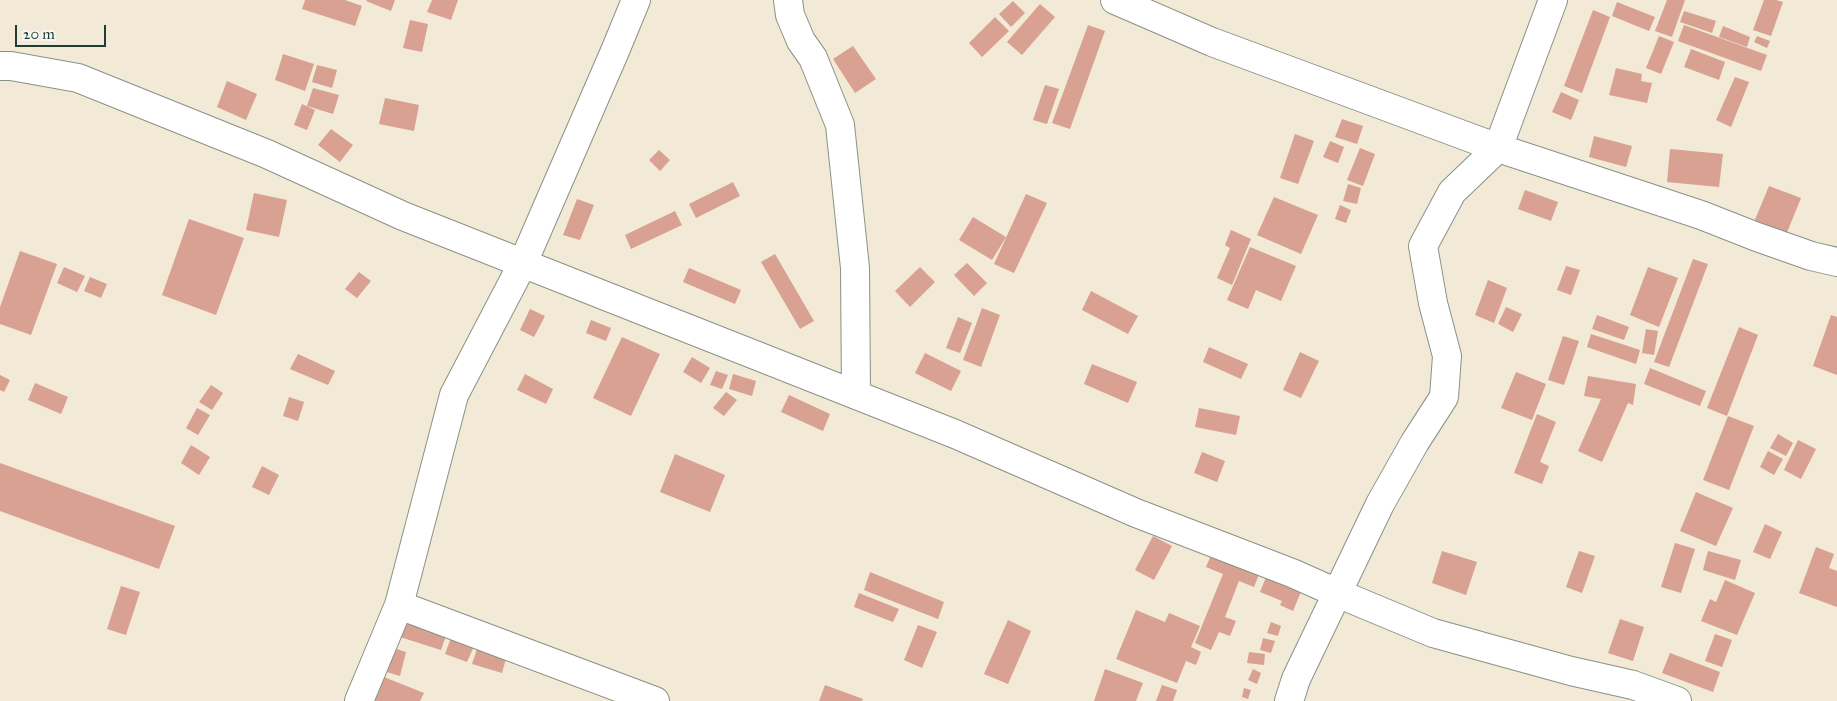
<!DOCTYPE html>
<html>
<head>
<meta charset="utf-8">
<style>
  body { margin:0 }
  #map { position:relative; width:1837px; height:701px; overflow:hidden; background:#f2e9d6; font-family:"IM FELL Great Primer",serif }
  canvas { display:block }
  .scale { position:absolute; left:15px; top:25px; width:91px; height:22px; box-sizing:border-box; border:2px solid #1f3d34; border-top:0; padding-left:6px; font-size:15px; line-height:18px; white-space:nowrap; color:#1f3d34; -webkit-text-stroke:4px #f6f6f2; paint-order:stroke }
</style>
</head>
<body>
<div id="map">
<canvas width="1837" height="701"></canvas>
<div class="scale">20 m</div>
</div>
<script>
const ctx = document.querySelector('canvas').getContext('2d');
ctx.lineJoin = 'round';
function fill(path, color) {
  ctx.fillStyle = color;
  ctx.fill(path, 'evenodd');
}
function poly(rows) {
  const path = new Path2D();
  for (const r of rows) {
    path.moveTo(r[0], r[1]);
    for (let i = 2; i < r.length; i += 2) path.lineTo(r[i], r[i + 1]);
  }
  return path;
}
function trace(path, color, width, dash) {
  ctx.strokeStyle = color;
  ctx.lineWidth = width;
  ctx.lineCap = dash ? 'butt' : 'round';
  ctx.setLineDash(dash || []);
  ctx.stroke(path);
}
const building = poly([
  [305,0,345,0,362,6,355,26,302,9],
  [367,0,395,0,391,11,366,1],
  [432,0,458,0,451,20,427,12],
  [1667,0,1685,0,1672,37,1655,31],
  [1764,0,1776,0,1783,2,1771,36,1753,30],
  [1013,1,1025,13,1011,27,999,14],
  [1617,2,1655,17,1649,31,1612,16],
  [1040,4,1055,17,1022,55,1007,42],
  [1593,10,1610,17,1582,93,1564,86],
  [1684,11,1716,21,1712,33,1680,22],
  [995,17,1009,31,982,57,969,43],
  [410,20,428,24,422,52,403,48],
  [1088,25,1105,31,1070,129,1052,123],
  [1684,25,1767,55,1761,71,1678,41],
  [1723,26,1750,37,1747,47,1719,37],
  [1659,36,1674,42,1661,74,1646,68],
  [1757,36,1770,41,1767,48,1754,42],
  [853,46,876,79,855,93,833,59],
  [1691,49,1725,62,1719,80,1684,67],
  [283,54,314,64,305,91,275,80],
  [317,65,337,70,332,88,312,82],
  [1616,68,1642,74,1641,81,1652,83,1647,103,1609,95],
  [1735,77,1749,82,1731,127,1716,120],
  [227,81,257,94,246,120,217,107],
  [1045,85,1059,89,1047,124,1033,120],
  [313,88,339,95,333,114,307,106],
  [1561,92,1579,100,1571,120,1552,112],
  [385,98,419,105,414,131,379,124],
  [302,104,315,110,307,130,294,125],
  [1342,119,1363,126,1357,144,1335,137],
  [331,129,353,145,340,162,318,145],
  [1295,134,1314,141,1298,184,1280,178],
  [1594,136,1632,146,1626,167,1589,157],
  [1330,141,1344,147,1338,163,1323,157],
  [1360,148,1375,154,1363,186,1347,180],
  [1670,149,1723,154,1719,187,1667,182],
  [659,150,670,160,660,171,649,160],
  [733,182,740,196,696,218,689,204],
  [1348,184,1361,188,1357,204,1343,201],
  [1769,186,1801,198,1786,235,1754,222],
  [1525,190,1558,202,1551,221,1518,209],
  [254,193,287,200,279,237,246,230],
  [1026,194,1047,203,1014,273,994,264],
  [1274,197,1318,215,1301,254,1257,235],
  [577,199,594,205,580,240,563,235],
  [1340,205,1351,210,1346,223,1335,219],
  [675,211,682,225,631,249,625,235],
  [973,217,1006,237,992,260,959,240],
  [189,219,244,238,216,315,162,295],
  [1231,230,1251,239,1232,285,1217,278,1230,248,1225,245],
  [1250,247,1296,266,1281,301,1256,290,1248,309,1227,300],
  [20,251,57,264,31,335,0,324,0,307],
  [775,254,814,321,800,329,761,262],
  [1693,259,1708,264,1669,367,1654,362],
  [967,263,987,283,974,296,954,275],
  [1566,266,1580,270,1571,295,1557,290],
  [64,267,85,276,77,292,57,283],
  [920,267,935,282,910,307,895,291],
  [1648,267,1678,278,1659,327,1630,315],
  [689,268,741,290,735,304,683,282],
  [359,272,371,281,357,298,345,289],
  [90,277,107,284,101,298,84,291],
  [1488,280,1507,288,1494,323,1475,315],
  [1091,291,1138,316,1128,334,1082,310],
  [1506,307,1522,314,1513,332,1498,324],
  [982,308,1000,315,981,367,963,360],
  [530,309,545,316,534,337,520,330],
  [1597,315,1629,327,1624,340,1592,329],
  [1831,315,1837,317,1837,375,1813,366],
  [958,317,972,323,960,353,946,348],
  [591,320,611,328,606,341,586,333],
  [1739,327,1758,335,1727,416,1707,408],
  [1646,329,1658,331,1654,355,1642,353],
  [1591,334,1640,350,1636,364,1587,347],
  [1563,336,1579,341,1564,385,1548,380],
  [622,337,660,354,631,416,593,398],
  [1209,347,1248,364,1241,379,1203,362],
  [1300,352,1319,361,1301,398,1283,390],
  [925,353,961,371,951,391,915,373],
  [298,354,335,371,328,385,290,369],
  [692,357,710,368,701,383,683,372],
  [1092,364,1137,382,1128,403,1084,384],
  [1650,368,1706,391,1700,406,1644,384],
  [716,371,728,375,722,389,710,385],
  [1516,372,1546,384,1532,420,1501,408],
  [525,374,553,389,546,404,517,390],
  [733,374,756,381,752,396,729,389],
  [0,375,10,380,4,392,0,390],
  [1588,376,1636,384,1633,405,1628,403,1602,462,1578,451,1601,399,1584,396],
  [35,383,68,397,61,414,28,400],
  [211,385,223,393,212,410,199,402],
  [726,392,737,400,724,416,713,408],
  [789,395,830,414,823,431,781,412],
  [289,397,304,402,298,421,283,416],
  [197,408,210,415,198,435,186,428],
  [1199,408,1240,416,1236,435,1195,427],
  [1537,414,1556,422,1540,462,1549,466,1542,484,1514,473],
  [1728,416,1754,426,1729,490,1703,480],
  [1778,434,1793,443,1786,456,1770,448],
  [1798,440,1816,449,1801,479,1784,470],
  [191,445,210,457,199,475,181,463],
  [1768,451,1783,459,1774,475,1760,467],
  [1202,452,1225,461,1217,482,1194,473],
  [675,454,725,475,710,512,660,492],
  [0,463,175,526,159,569,0,511],
  [262,466,279,475,269,495,252,487],
  [1696,492,1733,508,1716,546,1680,531],
  [1765,524,1782,532,1770,559,1753,552],
  [1153,536,1172,546,1154,580,1135,570],
  [1675,543,1695,549,1681,593,1661,587],
  [1816,547,1834,554,1829,568,1837,571,1837,607,1799,593],
  [1442,551,1477,562,1466,595,1432,583],
  [1579,551,1595,556,1582,593,1566,587],
  [1708,551,1741,560,1735,580,1703,570],
  [1212,553,1260,572,1254,587,1239,581,1225,617,1236,621,1230,636,1219,632,1211,650,1195,643,1223,574,1206,567],
  [870,572,944,602,938,619,864,590],
  [1267,575,1302,589,1293,611,1280,605,1282,601,1260,592],
  [1725,580,1755,593,1737,635,1701,621,1710,599,1716,602],
  [121,586,140,592,126,635,107,629],
  [859,593,899,609,893,622,854,607],
  [1136,610,1165,622,1169,613,1200,626,1191,647,1201,652,1196,665,1186,661,1177,683,1116,659],
  [406,619,447,633,441,650,400,637],
  [1620,619,1644,627,1633,661,1608,653],
  [1008,620,1031,631,1008,684,984,674],
  [1271,622,1281,626,1278,636,1267,633],
  [918,625,937,632,922,668,904,660],
  [1715,634,1732,640,1722,667,1705,661],
  [452,635,475,644,467,662,445,654],
  [1263,638,1275,641,1271,653,1260,650],
  [387,646,406,652,400,676,380,670],
  [478,646,507,655,502,673,472,664],
  [1249,652,1265,654,1264,665,1247,663],
  [1670,653,1720,672,1713,692,1662,673],
  [1105,669,1143,683,1136,701,1094,701],
  [1253,669,1261,673,1257,684,1248,680],
  [384,677,424,693,420,701,375,701],
  [825,685,863,699,862,701,819,701],
  [1162,685,1177,690,1173,701,1156,701],
  [1244,688,1251,690,1248,699,1242,697]
]);
const street = poly([
  [788,0,790,15,801,41,813,58,840,125,855,268,856,395],
  [1115,0,1212,42,1498,148,1701,215,1757,237,1811,256,1837,262],
  [0,66,11,66,78,78,267,154,403,216,955,434,1136,513,1292,573,1337,593,1433,633,1571,671,1633,685,1677,701],
  [399,605,655,701],
  [359,701,399,605,454,395,523,263,615,51,636,0],
  [1289,701,1296,679,1380,504,1415,442,1444,397,1447,356,1433,303,1423,246,1452,192,1498,148,1553,0]
]);
fill(building, '#d8a191');
trace(street, '#889385', 30);
trace(street, '#fff', 28);
</script>
</body>
</html>
